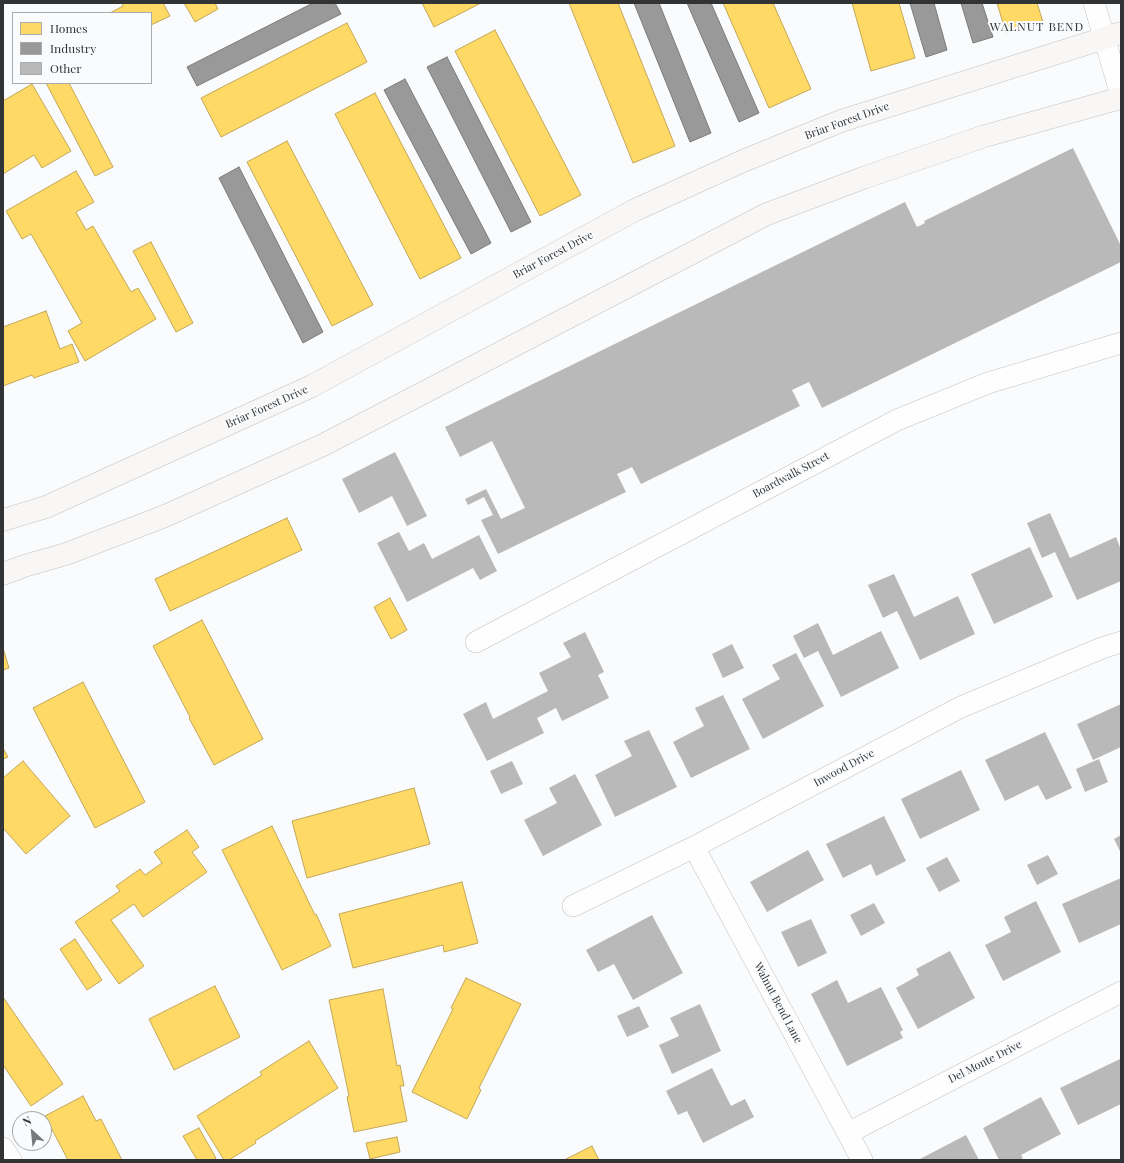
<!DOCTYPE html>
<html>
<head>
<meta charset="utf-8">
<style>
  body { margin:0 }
  #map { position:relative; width:1124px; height:1163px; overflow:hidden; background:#fafbfc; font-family:"Playfair Display",serif }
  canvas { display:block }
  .frame { position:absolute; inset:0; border:4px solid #323334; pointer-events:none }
  .legend { position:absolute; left:12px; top:12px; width:140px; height:72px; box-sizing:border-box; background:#f9fbfd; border:1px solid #a9abad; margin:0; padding:5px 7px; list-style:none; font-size:12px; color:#323334 }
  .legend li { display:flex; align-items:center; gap:8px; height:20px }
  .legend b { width:20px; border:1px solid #a9abad }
  .north { position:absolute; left:12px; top:1111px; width:40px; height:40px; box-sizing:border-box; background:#f9fbfd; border:1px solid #a9abad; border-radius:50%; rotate:333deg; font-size:11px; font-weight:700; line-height:16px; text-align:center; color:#323334 }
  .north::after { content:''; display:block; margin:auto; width:14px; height:18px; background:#78797a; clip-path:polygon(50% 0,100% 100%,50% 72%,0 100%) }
</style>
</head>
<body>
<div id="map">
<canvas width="1124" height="1163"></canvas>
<div class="frame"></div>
<ul class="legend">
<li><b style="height:11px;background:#ffd966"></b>Homes</li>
<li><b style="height:11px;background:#999"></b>Industry</li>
<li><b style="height:11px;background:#b9b9b9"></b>Other</li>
</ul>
<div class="north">N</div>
</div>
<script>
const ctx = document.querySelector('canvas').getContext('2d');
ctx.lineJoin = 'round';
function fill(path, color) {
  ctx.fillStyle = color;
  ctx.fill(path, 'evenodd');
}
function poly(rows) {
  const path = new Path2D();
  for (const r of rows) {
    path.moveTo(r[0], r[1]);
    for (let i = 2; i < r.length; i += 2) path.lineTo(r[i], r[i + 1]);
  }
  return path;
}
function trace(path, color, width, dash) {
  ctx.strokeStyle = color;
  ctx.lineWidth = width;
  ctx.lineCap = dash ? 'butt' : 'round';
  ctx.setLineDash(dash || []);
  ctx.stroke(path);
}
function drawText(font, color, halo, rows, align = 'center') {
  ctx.font = font + ' "Playfair Display",serif';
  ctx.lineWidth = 4;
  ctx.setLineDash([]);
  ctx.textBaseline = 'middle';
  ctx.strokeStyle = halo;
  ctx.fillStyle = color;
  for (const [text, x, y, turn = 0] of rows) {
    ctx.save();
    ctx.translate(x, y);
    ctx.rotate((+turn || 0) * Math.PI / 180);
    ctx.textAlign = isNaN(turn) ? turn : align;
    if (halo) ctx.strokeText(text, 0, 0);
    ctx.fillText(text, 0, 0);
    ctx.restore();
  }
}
const homes = poly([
  [122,3,163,3,170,16,151,25,151,13,110,13,123,6,122,3],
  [184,3,215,3,218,9,195,22,184,3],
  [422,3,481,3,434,27,422,3],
  [569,3,618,3,675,146,633,163,569,3],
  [723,3,773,3,811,89,769,108,723,3],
  [852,3,899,3,915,58,871,71,852,3],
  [997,3,1037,3,1043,22,1006,33,997,3],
  [347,23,367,62,221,137,201,98,347,23],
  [495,30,581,195,540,216,455,51,495,30],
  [46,83,69,83,113,167,95,176,46,83],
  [32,84,71,151,42,168,34,155,3,174,3,101,32,84],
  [375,93,461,258,420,279,335,114,375,93],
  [287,141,373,305,332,326,247,162,287,141],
  [76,171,94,202,76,212,86,230,93,226,131,292,138,288,156,319,85,361,68,331,82,323,31,234,22,239,6,211,76,171],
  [151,242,193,323,176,332,133,251,151,242],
  [46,311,60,349,72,344,79,362,34,378,32,375,3,386,3,327,46,311],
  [287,518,302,550,170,611,155,579,287,518],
  [390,598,407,630,391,639,374,607,390,598],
  [202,620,263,739,214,765,189,718,190,717,153,646,202,620],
  [3,648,9,668,3,670,3,648],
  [83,682,145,802,95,828,33,708,83,682],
  [3,748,8,757,3,759,3,748],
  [23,761,70,816,26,854,3,828,3,778,23,761],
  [414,788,430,844,307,878,292,821,414,788],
  [272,826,315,915,316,914,331,946,282,970,222,850,272,826],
  [187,830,199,847,192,852,207,872,143,917,134,904,111,920,144,966,119,984,75,922,120,891,116,886,140,869,145,875,162,863,154,852,187,830],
  [462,882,478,943,444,952,443,945,353,968,339,914,462,882],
  [75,939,102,980,87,990,60,949,75,939],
  [466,978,521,1004,479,1088,481,1090,467,1119,412,1092,453,1009,451,1008,466,978],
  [215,986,240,1037,174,1070,149,1019,215,986],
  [383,989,397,1066,400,1065,404,1086,400,1086,407,1121,354,1132,347,1097,349,1096,329,1000,383,989],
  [3,997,63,1084,31,1106,3,1065,3,997],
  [309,1041,338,1088,255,1141,256,1143,229,1160,224,1160,197,1116,262,1075,260,1072,309,1041],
  [83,1096,96,1121,101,1119,122,1160,68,1160,45,1116,83,1096],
  [199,1128,216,1158,213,1160,197,1160,183,1136,199,1128],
  [397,1137,400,1152,370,1159,366,1143,397,1137],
  [592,1146,599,1160,564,1160,592,1146]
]);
const industry = poly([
  [313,3,335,3,341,14,197,86,187,67,313,3],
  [634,3,659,3,711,133,690,142,634,3],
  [687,3,711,3,759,113,739,122,687,3],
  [910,3,934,3,947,50,926,57,910,3],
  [961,3,982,3,993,37,973,43,961,3],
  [447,57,531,222,511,232,427,67,447,57],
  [405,79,491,243,471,254,384,90,405,79],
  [239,167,323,332,303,343,219,178,239,167]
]);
const building = poly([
  [1073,148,1121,246,1121,262,822,408,809,382,792,390,800,406,641,484,632,467,617,474,626,492,498,554,481,520,493,515,484,497,468,505,465,499,486,489,501,519,525,508,492,441,460,457,445,427,905,202,917,227,925,223,924,221],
  [395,452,427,516,407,526,392,496,359,513,342,479],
  [1050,513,1070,558,1116,537,1121,550,1121,581,1077,600,1055,552,1042,558,1027,523],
  [399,532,409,551,424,543,432,559,479,535,497,571,480,580,473,568,407,602,377,543],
  [1030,547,1053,597,994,624,971,574],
  [894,574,914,617,958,596,975,634,920,660,897,611,883,618,868,585],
  [818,623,833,655,881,631,899,668,841,697,818,651,804,658,793,636],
  [585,632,604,672,598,675,609,698,562,721,556,708,537,718,544,733,487,761,463,714,486,702,493,719,548,691,539,673,571,657,563,643],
  [732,644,744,668,723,678,712,654],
  [796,653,824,706,763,739,742,699,780,679,772,665],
  [723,695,750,749,691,778,673,742,704,726,695,708],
  [1121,704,1121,747,1093,760,1077,724],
  [649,730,677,787,615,817,595,775,632,756,624,741],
  [1045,732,1072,788,1046,800,1038,785,1005,801,985,760],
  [1099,759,1108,782,1085,792,1076,769],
  [512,761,523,784,501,794,490,771],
  [961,770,980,810,920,839,901,799],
  [575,774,602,825,543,856,524,820,557,803,549,788],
  [884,816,906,861,876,876,871,864,843,878,826,844],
  [1121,835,1121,853,1114,839],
  [808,850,824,880,767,912,750,882],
  [1048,855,1058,874,1037,885,1027,865],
  [947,857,960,881,939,892,926,868],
  [1121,878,1121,924,1079,943,1062,904],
  [1036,901,1061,952,1003,981,985,945,1011,932,1004,917],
  [874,903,885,923,861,936,850,915],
  [652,915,683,973,633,1000,614,964,598,972,586,950],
  [811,919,827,953,798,967,781,932],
  [950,951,975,998,918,1029,896,988,919,975,916,969],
  [837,980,848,1003,881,987,903,1030,900,1032,903,1038,847,1066,811,994],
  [700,1004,721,1051,672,1074,659,1045,679,1036,670,1018],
  [639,1006,649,1027,627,1037,617,1016],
  [1120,1059,1121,1104,1078,1125,1060,1088],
  [712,1068,731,1106,745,1099,754,1117,703,1143,687,1111,678,1115,666,1091],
  [1041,1097,1061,1134,1021,1155,1023,1158,1019,1160,999,1160,983,1128],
  [966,1135,979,1160,918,1160]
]);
const minor = poly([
  [1094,3,1121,95],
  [476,642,897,420,988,383,1121,343],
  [694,847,862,1160],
  [573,906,694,847,961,707,1102,648,1121,642],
  [848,1133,1121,992],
  [3,1148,11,1160]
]);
const secondary = poly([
  [3,520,46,507,312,386,635,210,743,161,841,121,1121,33],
  [3,574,24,566,66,554,165,516,323,445,767,214,863,178,985,136,1121,98]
]);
const streetNames = [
  ["Briar Forest Drive",847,121,-20],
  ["Briar Forest Drive",553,255,-28],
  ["Briar Forest Drive",267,407,-24],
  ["Boardwalk Street",791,475,-28],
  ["Inwood Drive",844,768,-28],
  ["Walnut Bend Lane",778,1003,62],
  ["Del Monte Drive",985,1062,-27]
];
const neighbourhoodNames = [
  ["WALNUT BEND",1037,27]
];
fill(homes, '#ffd966');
trace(homes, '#c2a757', 1);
fill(industry, '#999');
trace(industry, '#7a7a7b', 1);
fill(building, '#b9b9b9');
trace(minor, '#c0c1c2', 22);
trace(secondary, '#c0c1c2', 23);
trace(minor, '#fefeff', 21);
trace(secondary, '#f9f7f5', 22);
drawText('11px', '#323334', '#f9fbfd', streetNames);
ctx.letterSpacing = '1px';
drawText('12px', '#323334', '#f9fbfd', neighbourhoodNames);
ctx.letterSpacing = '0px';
</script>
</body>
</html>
